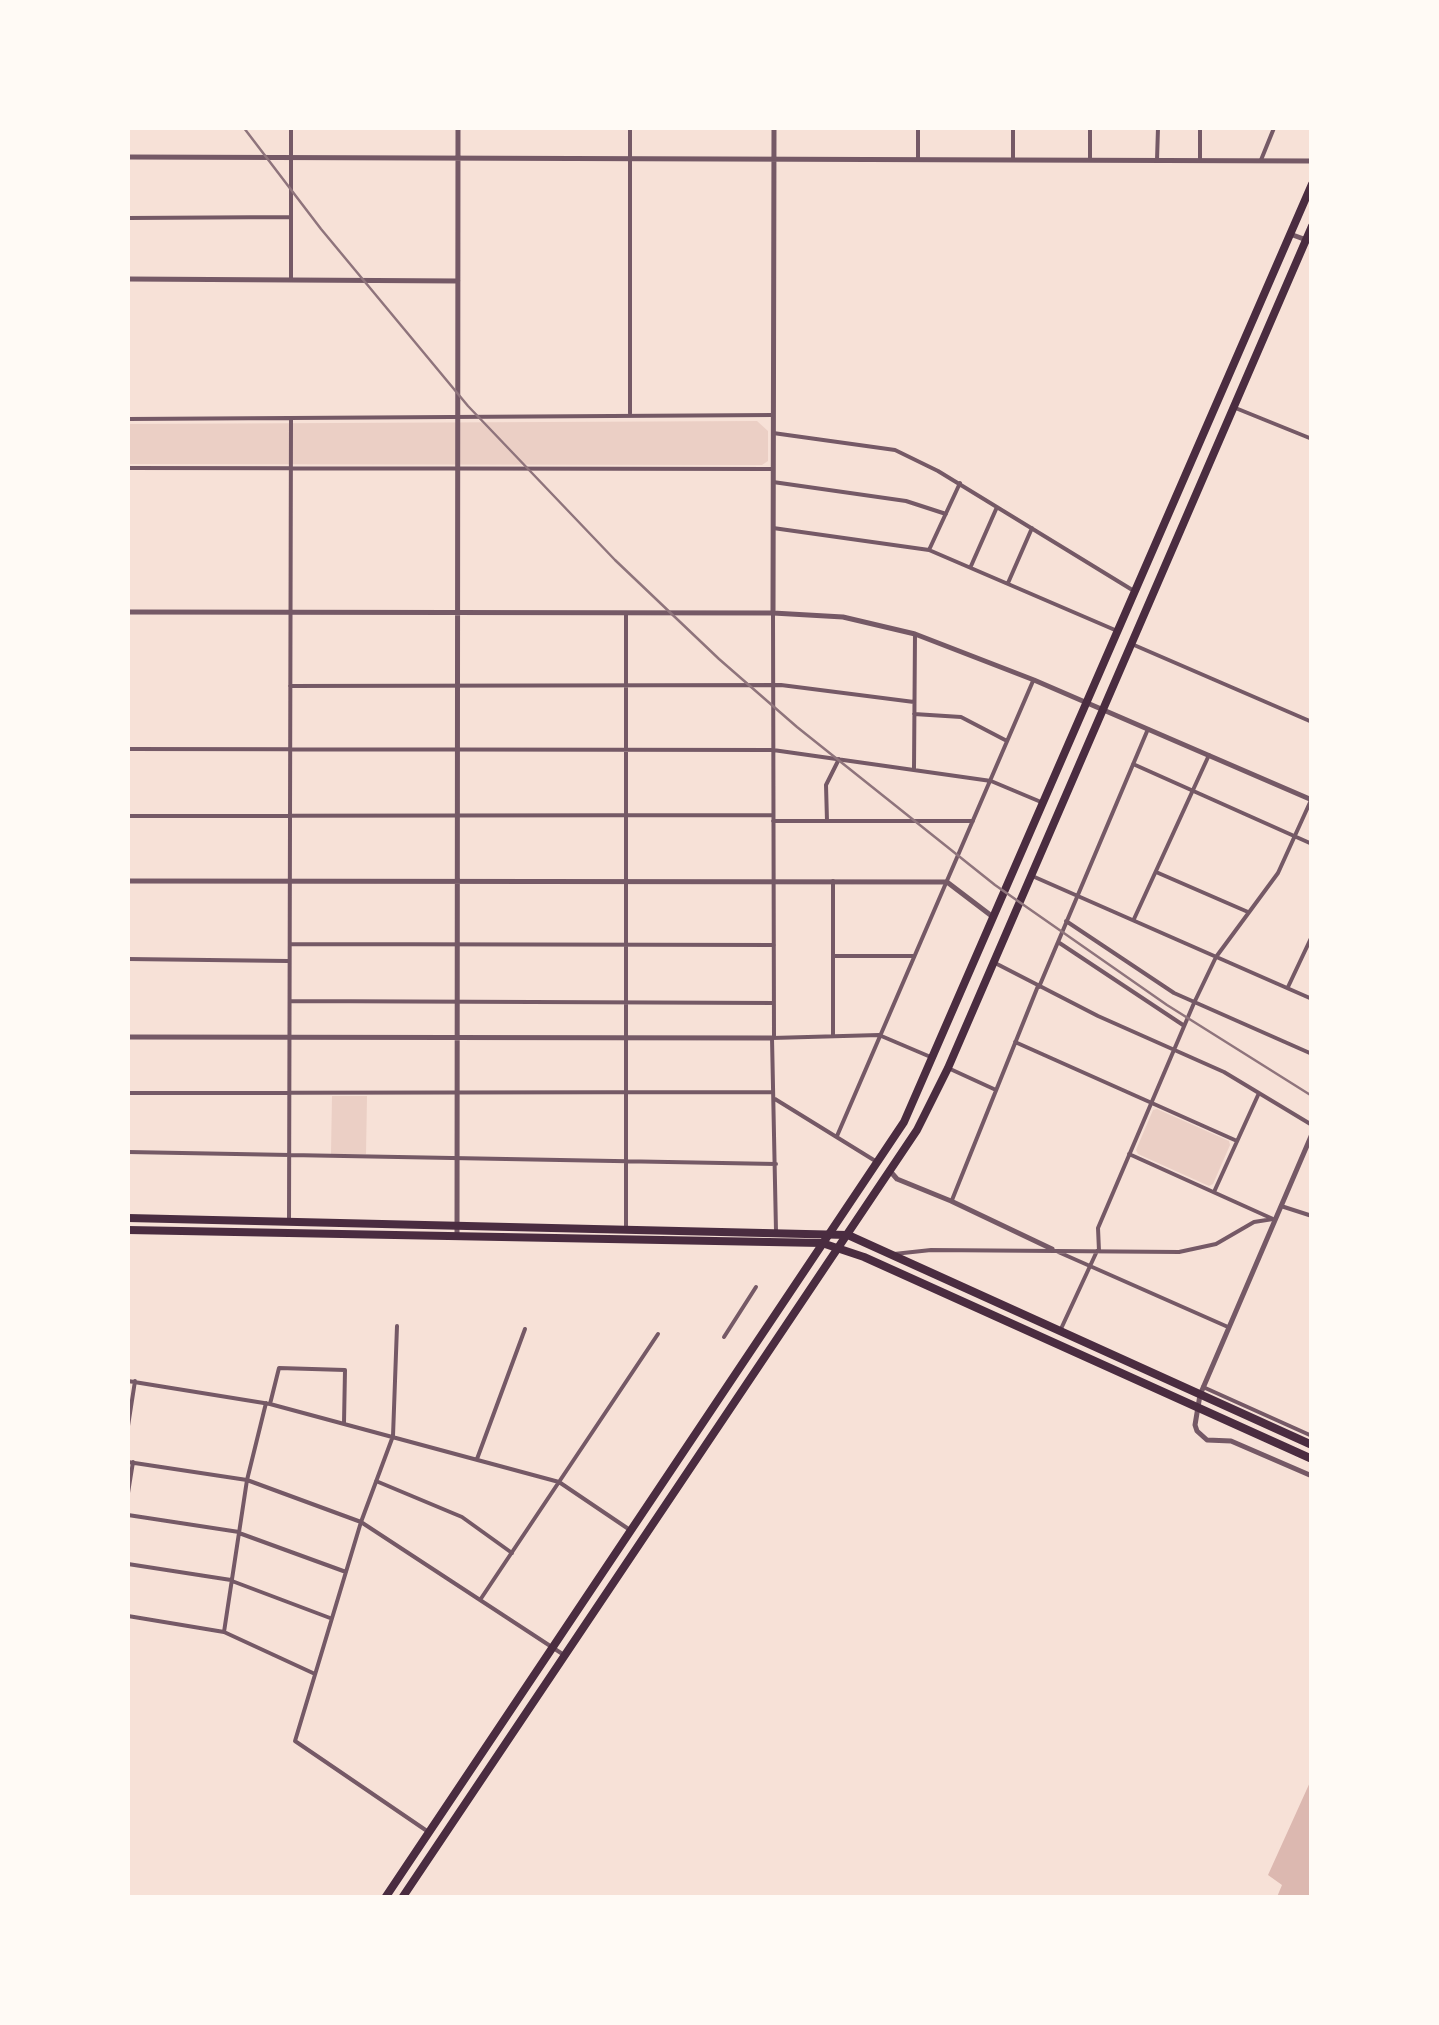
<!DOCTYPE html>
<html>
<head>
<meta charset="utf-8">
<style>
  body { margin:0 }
  #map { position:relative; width:1439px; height:2025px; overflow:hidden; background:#f7e1d7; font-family:"Asap Condensed",sans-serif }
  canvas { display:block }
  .frame { position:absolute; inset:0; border:130px solid #fffaf5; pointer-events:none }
</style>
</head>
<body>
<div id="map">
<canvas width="1439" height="2025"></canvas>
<div class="frame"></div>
</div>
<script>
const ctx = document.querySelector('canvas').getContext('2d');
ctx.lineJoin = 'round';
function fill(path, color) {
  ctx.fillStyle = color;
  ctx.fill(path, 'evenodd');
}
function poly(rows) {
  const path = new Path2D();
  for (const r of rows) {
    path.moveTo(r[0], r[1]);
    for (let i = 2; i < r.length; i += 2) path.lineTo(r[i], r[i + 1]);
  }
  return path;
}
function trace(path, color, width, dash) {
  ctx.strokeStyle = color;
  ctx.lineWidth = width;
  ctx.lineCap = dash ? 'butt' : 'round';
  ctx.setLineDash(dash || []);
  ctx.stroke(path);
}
const green = poly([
  [757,421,768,431,768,461,762,465,128,464,128,424],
  [332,1096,367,1096,366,1154,331,1154],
  [1157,1109,1229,1141,1230,1145,1213,1184,1209,1186,1138,1154,1136,1150,1153,1110]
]);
const water = poly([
  [1311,1780,1311,1897,1277,1897,1282,1885,1268,1875]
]);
const minor = poly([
  [1013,128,1013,158],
  [918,158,918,128],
  [1090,160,1090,128],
  [1157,160,1158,128],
  [1261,160,1274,128],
  [1200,161,1200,128],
  [128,218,291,217],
  [291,278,291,128],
  [1233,407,1312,439],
  [630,413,630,128],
  [128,419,773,415],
  [773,433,895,450,938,471,1134,591],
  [128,468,773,469],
  [773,482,906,501,946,514],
  [773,528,929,550,1115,630],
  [929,550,960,483],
  [971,566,997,507],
  [1008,583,1032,528],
  [773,613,774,1036],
  [1134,645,1312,722],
  [290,686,781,685,914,702],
  [914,714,961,717,1007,741],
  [128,749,773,750,991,781,1041,802],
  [1133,764,1312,844],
  [914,769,915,634],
  [128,816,773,815],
  [773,821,973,821],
  [827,821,826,785,839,759],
  [1156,872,1248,912],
  [1030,875,1312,999],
  [833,881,833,1035],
  [1134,919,1209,755],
  [1066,921,1174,993,1312,1054],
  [1058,942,1183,1025],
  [290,944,774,945],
  [833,956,914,956],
  [128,959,288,961],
  [997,964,1098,1016,1224,1072,1312,1125],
  [1039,987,1148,729],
  [1288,987,1312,936],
  [290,1001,774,1003],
  [1015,1042,1237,1141],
  [948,1068,996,1090],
  [128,1093,772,1092],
  [775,1099,877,1162],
  [837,1136,1033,681],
  [128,1152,776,1164],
  [1129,1154,1273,1219],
  [1214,1192,1259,1093],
  [952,1200,1038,986],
  [1281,1206,1312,1216],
  [289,1222,291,419],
  [626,1228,626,613],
  [776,1231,772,1038,879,1035,933,1058],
  [1056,1251,1228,1327],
  [1099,1251,1098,1228,1194,1003,1216,957,1278,873,1312,798],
  [894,1254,931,1250,1179,1252,1216,1244,1254,1222,1273,1219],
  [397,1326,393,1436,361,1522,295,1741,427,1831],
  [1060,1331,1097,1251],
  [724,1337,756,1287],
  [128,1381,270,1404,559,1482,630,1530],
  [1203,1387,1312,1436],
  [270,1404,279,1368,345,1370,344,1423],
  [128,1426,135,1381],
  [477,1459,525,1329],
  [128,1462,247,1480,361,1522,564,1655],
  [376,1481,462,1517,512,1553],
  [128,1493,133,1462],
  [128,1515,239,1532],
  [239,1533,346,1572],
  [128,1564,231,1580],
  [232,1581,330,1618],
  [480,1600,658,1334],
  [128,1616,224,1632,315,1674],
  [224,1632,247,1480,266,1403]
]);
const tertiary = poly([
  [128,157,1312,161],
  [1290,234,1312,242],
  [128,279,458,281],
  [128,612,773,613,843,617,915,634,1034,680,1312,800],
  [773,613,774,128],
  [128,881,947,882,993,917],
  [128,1037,772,1038],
  [1312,1134,1200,1395,1195,1425,1197,1431,1207,1440,1231,1441,1312,1476],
  [890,1171,897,1179,951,1201,1052,1249],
  [457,1236,458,128]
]);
const primary = poly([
  [128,1218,848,1235,1312,1445],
  [128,1230,822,1243,864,1257,1312,1459]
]);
const trunk = poly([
  [385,1898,904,1122,1312,184],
  [402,1898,917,1130,948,1068,1312,226]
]);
const rail = poly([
  [244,128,321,229,468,406,615,560,719,659,797,727,995,885,1167,1005,1312,1096]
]);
fill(green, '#ebcfc5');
fill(water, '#dcb8b0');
trace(minor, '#755966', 4);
trace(tertiary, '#755966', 5);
trace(primary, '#4a2c40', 8);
trace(trunk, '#4a2c40', 8);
trace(rail, '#8f747c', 2.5);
</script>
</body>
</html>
